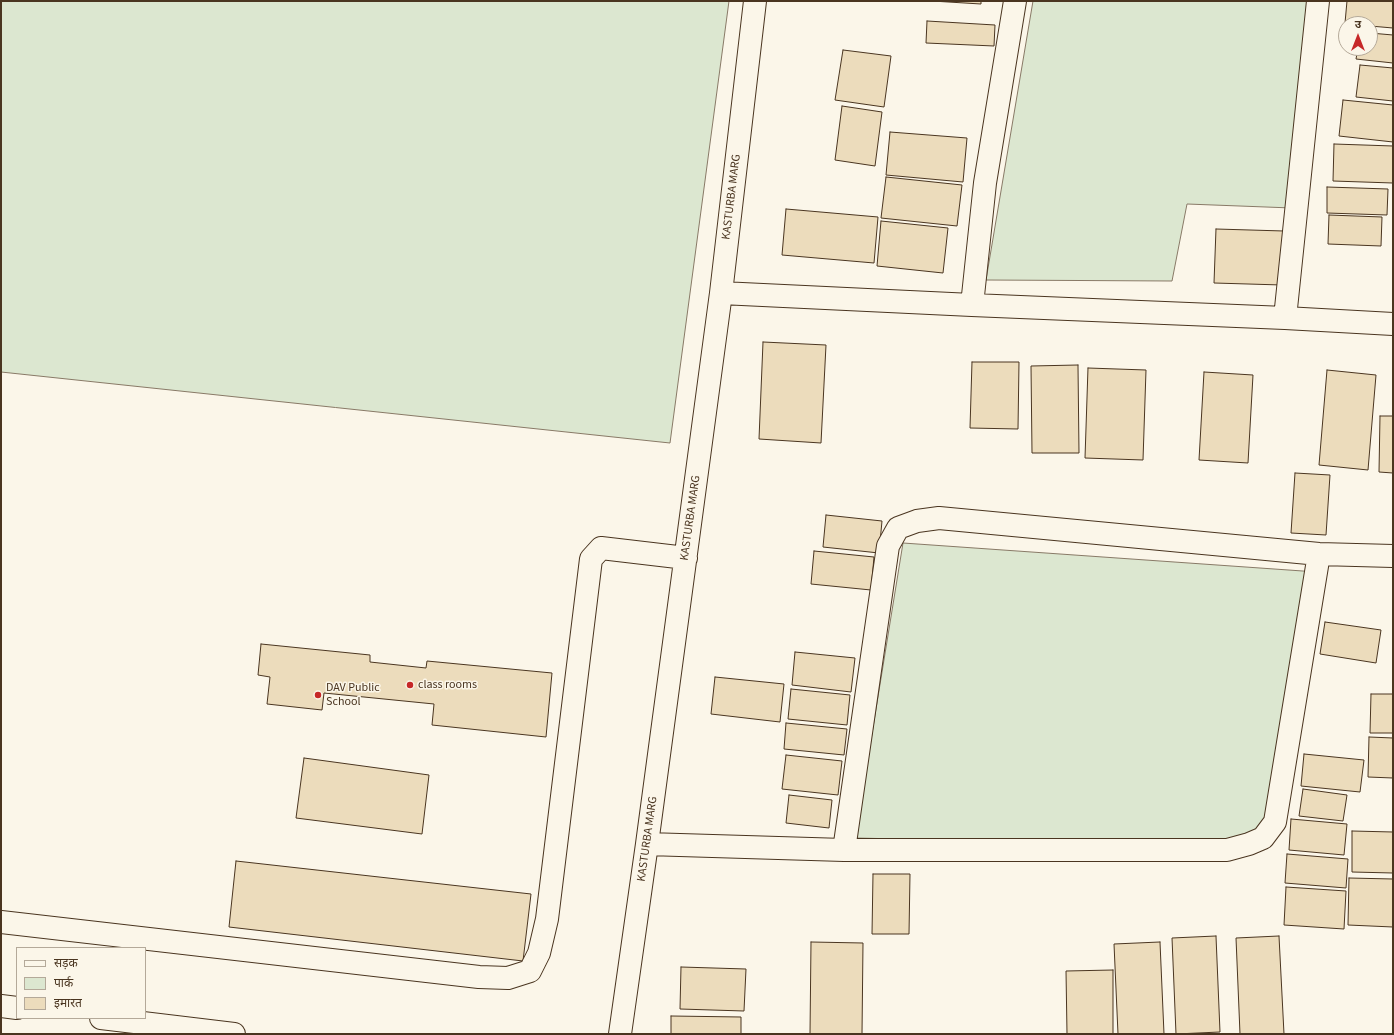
<!DOCTYPE html>
<html>
<head>
<meta charset="utf-8">
<style>
  body { margin:0 }
  #map { position:relative; width:1394px; height:1035px; overflow:hidden; background:#fbf6e9; font-family:"Source Sans 3","Noto Sans Devanagari",sans-serif }
  canvas { display:block }
  .frame { position:absolute; inset:0; border:2px solid #4a3520; pointer-events:none }
  .legend { position:absolute; left:16px; top:947px; width:130px; height:72px; box-sizing:border-box; background:#fbf6e9; border:1px solid #b4a999; margin:0; padding:5px 7px; list-style:none; font-size:12px; color:#4a3520 }
  .legend li { display:flex; align-items:center; gap:8px; height:20px }
  .legend b { width:20px; border:1px solid #b4a999 }
  .north { position:absolute; left:1338px; top:16px; width:40px; height:40px; box-sizing:border-box; background:#fbf6e9; border:1px solid #b4a999; border-radius:50%; rotate:0deg; font-size:11px; font-weight:700; line-height:16px; text-align:center; color:#4a3520 }
  .north::after { content:''; display:block; margin:auto; width:14px; height:18px; background:#c62828; clip-path:polygon(50% 0,100% 100%,50% 72%,0 100%) }
</style>
</head>
<body>
<div id="map">
<canvas width="1394" height="1035"></canvas>
<div class="frame"></div>
<ul class="legend">
<li><b style="height:5px;background:#fbf6e9"></b>सड़क</li>
<li><b style="height:11px;background:#dce7d0"></b>पार्क</li>
<li><b style="height:11px;background:#ecdcbc"></b>इमारत</li>
</ul>
<div class="north">उ</div>
</div>
<script>
const ctx = document.querySelector('canvas').getContext('2d');
ctx.lineJoin = 'round';
function fill(path, color) {
  ctx.fillStyle = color;
  ctx.fill(path, 'evenodd');
}
function poly(rows) {
  const path = new Path2D();
  for (const r of rows) {
    path.moveTo(r[0], r[1]);
    for (let i = 2; i < r.length; i += 2) path.lineTo(r[i], r[i + 1]);
  }
  return path;
}
function trace(path, color, width, dash) {
  ctx.strokeStyle = color;
  ctx.lineWidth = width;
  ctx.lineCap = dash ? 'butt' : 'round';
  ctx.setLineDash(dash || []);
  ctx.stroke(path);
}
function drawText(font, color, halo, rows, align = 'center') {
  ctx.font = font + ' "Source Sans 3",sans-serif';
  ctx.lineWidth = 3;
  ctx.setLineDash([]);
  ctx.textBaseline = 'middle';
  ctx.strokeStyle = halo;
  ctx.fillStyle = color;
  for (const [text, x, y, turn = 0] of rows) {
    ctx.save();
    ctx.translate(x, y);
    ctx.rotate((+turn || 0) * Math.PI / 180);
    ctx.textAlign = isNaN(turn) ? turn : align;
    if (halo) ctx.strokeText(text, 0, 0);
    ctx.fillText(text, 0, 0);
    ctx.restore();
  }
}
const green = poly([
  [1,1,729,1,670,443,1,372,1,1],
  [1033,1,1319,1,1292,208,1187,204,1172,281,986,280,1033,1],
  [903,543,1317,572,1265,847,855,838,903,543]
]);
const building = poly([
  [932,1,981,1,981,4,932,1],
  [1347,1,1393,1,1393,28,1370,26,1370,24,1345,23,1347,1],
  [927,21,995,25,994,46,926,43,927,21],
  [1370,33,1393,35,1393,63,1356,59,1358,48,1370,48,1370,33],
  [843,50,891,56,884,107,835,100,843,50],
  [1360,65,1393,68,1393,101,1356,97,1360,65],
  [1343,100,1393,105,1393,142,1339,136,1343,100],
  [842,106,882,112,875,166,835,160,842,106],
  [890,132,967,138,963,182,886,175,890,132],
  [1334,144,1393,146,1393,183,1333,181,1334,144],
  [886,177,962,185,957,226,881,218,886,177],
  [1327,187,1388,189,1387,215,1327,213,1327,187],
  [786,209,878,217,874,263,782,255,786,209],
  [1329,215,1382,217,1381,246,1328,244,1329,215],
  [881,221,948,228,943,273,877,266,881,221],
  [1216,229,1284,231,1282,285,1214,283,1216,229],
  [763,342,826,345,821,443,759,439,763,342],
  [972,362,1019,362,1018,429,970,428,972,362],
  [1078,365,1079,453,1032,453,1031,366,1078,365],
  [1088,368,1146,370,1143,460,1085,458,1088,368],
  [1327,370,1376,375,1368,470,1319,465,1327,370],
  [1204,372,1253,375,1248,463,1199,460,1204,372],
  [1380,416,1393,416,1393,473,1379,472,1380,416],
  [1295,473,1330,475,1326,535,1291,533,1295,473],
  [826,515,882,521,879,553,823,547,826,515],
  [814,551,874,557,871,590,811,584,814,551],
  [1325,622,1381,630,1376,663,1320,654,1325,622],
  [261,644,370,655,370,662,426,668,427,661,552,673,546,737,432,725,434,704,324,693,322,710,267,704,270,677,258,675,261,644],
  [795,652,855,658,851,692,792,685,795,652],
  [715,677,784,684,780,722,711,714,715,677],
  [791,689,850,695,847,725,788,719,791,689],
  [1371,694,1393,694,1393,733,1370,733,1371,694],
  [786,723,847,729,844,755,784,749,786,723],
  [1369,737,1393,738,1393,778,1368,777,1369,737],
  [1304,754,1364,760,1360,792,1301,786,1304,754],
  [786,755,842,761,838,795,782,789,786,755],
  [304,758,429,775,422,834,296,818,304,758],
  [1303,789,1347,795,1343,821,1299,816,1303,789],
  [789,795,832,800,829,828,786,823,789,795],
  [1291,819,1347,824,1344,855,1289,850,1291,819],
  [1352,831,1393,832,1393,873,1352,872,1352,831],
  [1287,854,1348,859,1346,888,1285,883,1287,854],
  [236,861,531,894,523,961,229,927,236,861],
  [873,874,910,874,909,934,872,934,873,874],
  [1349,878,1393,879,1393,927,1348,925,1349,878],
  [1286,887,1346,891,1344,929,1284,925,1286,887],
  [1216,936,1220,1032,1176,1034,1172,938,1216,936],
  [1279,936,1284,1034,1240,1034,1236,938,1279,936],
  [811,942,863,943,862,1034,810,1034,811,942],
  [1160,942,1164,1034,1118,1034,1114,944,1160,942],
  [681,967,746,969,744,1011,680,1009,681,967],
  [1113,970,1113,1034,1067,1034,1066,971,1113,970],
  [671,1016,741,1017,741,1034,671,1034,671,1016]
]);
const minor = poly([
  [721,293,972,305,1285,318,1393,324],
  [972,305,985,183,1015,1],
  [1285,318,1318,1],
  [647,844,844,850,1227,850,1249,844,1263,838,1275,822,1319,554],
  [844,850,888,546,898,528,917,521,939,518,1319,554,1393,556],
  [1,922,479,977,508,978,530,971,539,953,547,919,591,559,601,548,686,558],
  [1,1006,17,1008],
  [101,1018,234,1034],
  [620,1034,647,844,721,293,755,1]
]);
const markers = [
  [410,685,4,"#c62828"],
  [318,695,4,"#c62828"]
];
const streetNames = [
  ["KASTURBA MARG",732,197,-83],
  ["KASTURBA MARG",691,518,-82],
  ["KASTURBA MARG",648,839,-82]
];
const poiNames = [
  ["class rooms",418,685],
  ["DAV Public",326,688],
  ["School",326,702]
];
fill(green, '#dce7d0');
trace(green, '#887966', 1);
fill(building, '#ecdcbc');
trace(building, '#4a3520', 1);
trace(minor, '#4a3520', 24);
trace(minor, '#fbf6e9', 22);
for (const [x, y, r, color] of markers) {
  const dot = new Path2D();
  dot.arc(x, y, r, 0, 2 * Math.PI);
  ctx.fillStyle = color;
  ctx.fill(dot);
  trace(dot, '#fbf6e9', 1.5);
}
drawText('12px', '#4a3520', '#fbf6e9', streetNames);
drawText('12px', '#4a3520', '#fbf6e9', poiNames, 'left');
</script>
</body>
</html>
